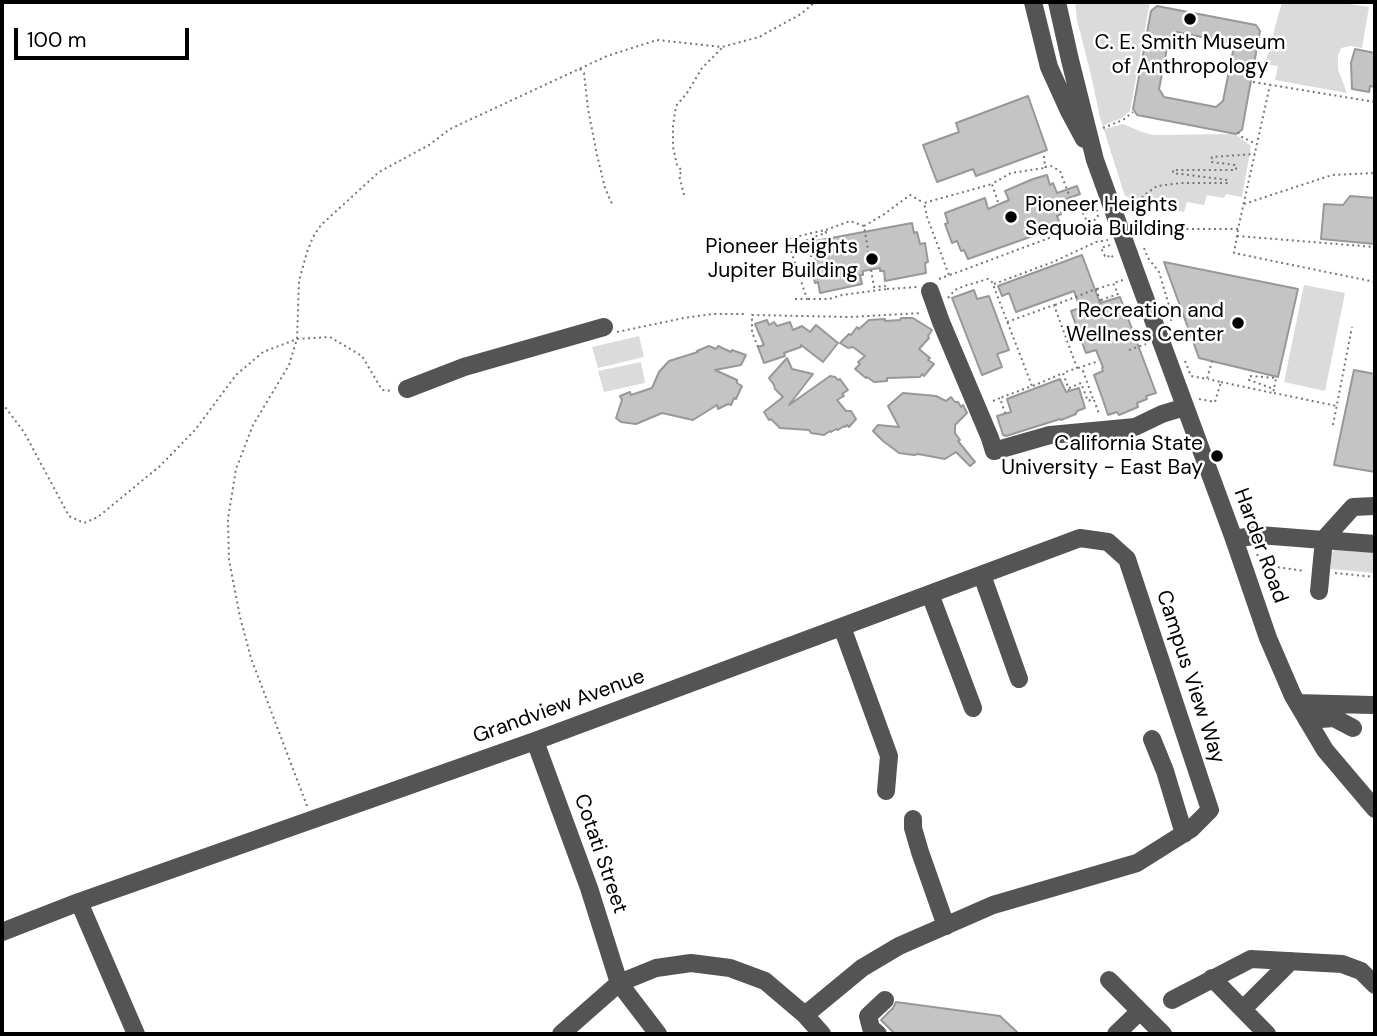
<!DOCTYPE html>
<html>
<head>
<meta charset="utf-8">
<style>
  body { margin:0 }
  #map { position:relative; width:1377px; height:1036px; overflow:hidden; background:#fff; font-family:"DM Sans",sans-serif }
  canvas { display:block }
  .frame { position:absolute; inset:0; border:4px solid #000; pointer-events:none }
  .scale { position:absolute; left:14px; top:28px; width:175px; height:32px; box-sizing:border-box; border:4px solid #000; border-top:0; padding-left:9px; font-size:21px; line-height:24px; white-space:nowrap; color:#000; -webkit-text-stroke:5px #fff; paint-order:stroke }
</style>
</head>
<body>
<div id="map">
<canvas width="1377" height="1036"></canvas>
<div class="frame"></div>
<div class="scale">100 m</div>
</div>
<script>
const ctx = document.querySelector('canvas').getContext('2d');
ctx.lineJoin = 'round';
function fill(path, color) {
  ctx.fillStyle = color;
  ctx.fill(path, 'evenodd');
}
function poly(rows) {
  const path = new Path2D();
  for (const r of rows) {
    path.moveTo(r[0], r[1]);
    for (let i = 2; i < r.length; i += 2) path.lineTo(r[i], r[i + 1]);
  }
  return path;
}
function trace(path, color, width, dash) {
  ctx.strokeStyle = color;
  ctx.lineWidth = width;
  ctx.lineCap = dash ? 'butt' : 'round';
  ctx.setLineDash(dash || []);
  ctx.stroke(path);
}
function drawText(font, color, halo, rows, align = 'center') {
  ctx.font = font + ' "DM Sans",sans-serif';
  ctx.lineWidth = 5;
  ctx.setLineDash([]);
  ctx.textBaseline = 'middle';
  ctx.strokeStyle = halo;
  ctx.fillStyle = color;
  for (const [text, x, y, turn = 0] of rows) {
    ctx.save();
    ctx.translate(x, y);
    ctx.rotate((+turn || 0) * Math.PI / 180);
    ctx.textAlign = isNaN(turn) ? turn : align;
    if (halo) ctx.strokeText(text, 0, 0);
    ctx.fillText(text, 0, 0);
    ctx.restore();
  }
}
const green = poly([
  [1075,2,1150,2,1130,111,1120,119,1104,125,1105,129,1123,124,1142,132,1153,135,1235,134,1251,146,1242,197,1226,194,1224,198,1207,195,1204,205,1187,202,1184,212,1129,200,1128,197,1125,196,1100,118,1091,75,1077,20],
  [1282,2,1338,2,1369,7,1362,48,1351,46,1341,48,1338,56,1338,69,1347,93,1275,80,1278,66,1265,64],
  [1304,285,1345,293,1325,391,1284,382],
  [639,336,644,357,598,368,592,347],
  [641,362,645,383,604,392,598,371],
  [1337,548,1375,552,1375,573,1331,569,1331,552]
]);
const building = poly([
  [1157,6,1256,25,1260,31,1242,130,1236,134,1137,115,1133,109,1151,11,1157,6],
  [1176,32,1228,42,1233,51,1223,101,1216,107,1164,97,1159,89,1169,38,1176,32],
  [1355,49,1375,53,1375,87,1370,86,1369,92,1352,89,1351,63,1355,49],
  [1028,96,1047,150,976,176,973,169,937,182,923,145,959,132,956,123,1028,96],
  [1047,175,1050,185,1053,183,1057,193,1077,186,1080,194,1056,203,1061,214,1057,216,1061,226,968,259,964,250,961,251,957,241,952,243,945,224,948,223,945,213,985,198,988,209,1009,200,1005,191,1033,179,1047,175],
  [1350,196,1375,198,1375,244,1321,239,1324,204,1343,205,1350,196],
  [912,223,914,233,917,232,920,244,925,243,928,262,925,263,926,273,885,281,884,271,880,271,880,268,863,271,863,275,860,275,862,284,820,293,818,282,815,283,811,264,816,262,815,251,817,250,815,241,912,223],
  [1082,255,1100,303,1120,297,1156,393,1146,396,1147,399,1137,403,1138,407,1119,415,1117,412,1108,415,1103,400,1094,375,1103,371,1102,368,1103,367,1096,350,1086,353,1080,337,1071,311,1080,308,1074,291,1016,312,1009,293,1002,296,998,286,1082,255],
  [1164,262,1298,289,1278,377,1199,358,1164,262],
  [974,290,977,299,989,296,1009,350,997,354,1002,367,982,375,952,298,974,290],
  [901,318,913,318,932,330,928,336,929,338,919,349,930,358,928,360,934,364,924,376,922,374,920,377,887,378,887,381,874,382,867,377,866,378,855,369,860,364,858,362,865,356,853,347,848,348,840,343,849,334,851,335,857,327,859,329,869,320,885,319,885,321,900,320,901,318],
  [767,320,769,325,774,322,777,326,790,322,793,330,802,326,810,332,816,325,838,343,823,362,801,345,801,347,784,353,785,356,764,363,758,347,764,345,755,324,767,320],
  [709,346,716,349,718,346,731,352,732,350,746,355,741,365,715,370,737,380,737,383,742,386,736,399,734,398,731,405,728,404,718,409,717,405,693,420,662,413,636,424,621,422,616,418,622,400,620,396,630,392,631,395,652,388,659,372,669,361,698,352,697,351,709,346],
  [787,358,792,369,813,374,789,405,830,376,835,377,838,380,840,379,848,390,842,394,844,396,837,400,846,411,851,411,856,419,849,427,847,425,845,427,844,426,838,430,836,429,831,432,830,431,824,435,811,433,809,430,780,428,771,419,769,420,764,412,783,397,775,389,774,385,769,378,787,358],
  [1354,370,1375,374,1375,472,1334,465,1354,370],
  [1060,379,1066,392,1079,388,1085,408,1077,411,1076,414,1061,420,1060,419,1006,436,1003,435,997,416,1011,412,1007,399,1060,379],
  [903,393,936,396,946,401,951,397,955,402,958,402,961,407,963,405,967,413,955,425,955,433,960,440,958,441,975,462,970,466,956,452,945,459,918,454,914,455,899,453,883,441,873,431,878,425,899,427,888,406,903,393],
  [896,1002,1000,1016,1019,1034,895,1034,881,1020,893,1008,896,1002]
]);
const path = poly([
  [580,69,584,73,588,109,597,155,605,188,613,206],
  [1253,82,1375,102],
  [1103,128,1123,120,1133,112],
  [1238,132,1242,137,1256,144],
  [1044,156,1045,167,1051,166,1060,171,1072,203,1079,206,1088,223],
  [684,195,679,175,682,171,677,165,673,147,673,126,676,106,687,93,702,68,722,48],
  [998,202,992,184,1011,173,1044,168],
  [1140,203,1143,196,1157,186,1181,183,1227,183,1228,180,1173,173,1173,170,1236,170,1236,165,1211,162,1212,157,1255,154],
  [1244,204,1332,175,1375,173],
  [864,226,883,215,910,195,924,203],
  [1137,229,1238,229,1270,85],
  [826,230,850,221,864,226,869,256],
  [1238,230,1234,253,1375,282],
  [1237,236,1375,247],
  [1110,245,1101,248,1105,256,1108,255,1109,258,1113,256],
  [1144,248,1148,258,1159,272,1171,312,1171,323],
  [950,275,1092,222,1098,217,1097,210],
  [939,279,949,275,927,217,924,203,992,184],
  [994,284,1053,262,1096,242,1108,240],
  [887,289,917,287],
  [1097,289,1112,284],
  [948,298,955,290,964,286,988,279,992,282,1032,386,1000,398],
  [795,299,807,299,787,239,825,230,826,233,807,239,812,260],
  [808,299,829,299,842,295,887,289,885,286,874,287,871,270],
  [1101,300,1118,294,1113,283,1123,280],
  [1055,305,1096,289,1101,303],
  [1007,322,1054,305,1077,368,1063,373],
  [617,332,684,318,712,314,746,314],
  [758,347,752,332,752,315,850,317,922,313],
  [1129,350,1146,344],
  [1185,361,1191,376,1207,379,1212,361],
  [1078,368,1099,361],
  [1221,382,1273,393,1274,389,1249,380,1250,376,1276,378,1274,389],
  [1033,386,1063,373,1069,390],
  [1069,388,1081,383,1088,401,1093,399,1082,368],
  [1274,393,1337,406],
  [1199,399,1215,402,1221,382,1208,379],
  [1094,400,1099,414],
  [993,401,1000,398,1005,413],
  [2,403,24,432,69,516,84,523,98,517,160,466,195,430,236,375,263,352,297,339,330,337,362,356,382,390,392,391],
  [1333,425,1352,327],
  [1257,554,1263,565,1305,571],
  [1335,573,1375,577],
  [307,806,251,658,240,617,229,560,228,519,236,469,253,425,289,365,297,339,299,281,307,252,313,237,321,225,379,172,429,145,450,129,607,56,657,40,722,47,759,37,801,14,815,2]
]);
const minor = poly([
  [1033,2,1049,67,1069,111,1084,139],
  [1057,2,1070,60,1095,160,1137,276,1234,539,1268,638,1293,696,1325,750,1375,809],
  [930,291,941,322,990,438,994,451,1050,435,1135,427,1162,414,1185,407],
  [407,389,464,367,604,327],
  [1234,539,1259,535,1375,544],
  [982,575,1019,679],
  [1319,591,1324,539,1353,507,1375,506],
  [930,594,973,708],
  [842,627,889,756,886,791],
  [1297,703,1372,705],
  [1307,720,1334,718,1353,728],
  [1152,739,1165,771,1184,834],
  [535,741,589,888,619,983,658,1034],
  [913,819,913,828,920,852,946,926],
  [79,902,136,1034],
  [2,932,79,902,535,741,1080,538,1108,542,1127,559,1210,810,1191,829,1137,863,993,905,899,946,862,968,805,1015],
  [1212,978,1267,1034],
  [1109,980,1163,1034],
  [1172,1000,1251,959,1342,964,1361,971,1375,985],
  [1243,1009,1291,961],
  [561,1034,619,983,656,968,691,963,730,968,765,981,805,1015,822,1034],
  [878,1034,871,1028,868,1016,885,1000],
  [1116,1034,1140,1011]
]);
const markers = [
  [1190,19,7,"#000"],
  [1011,217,7,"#000"],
  [872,259,7,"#000"],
  [1238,323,7,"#000"],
  [1217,456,7,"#000"]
];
const poiNames = [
  ["C. E. Smith Museum",1190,43,"center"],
  ["of Anthropology",1190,67,"center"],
  ["Pioneer Heights",1025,205,"left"],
  ["Sequoia Building",1025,229,"left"],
  ["Pioneer Heights",858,247],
  ["Jupiter Building",858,271],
  ["Recreation and",1224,311],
  ["Wellness Center",1224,335],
  ["California State",1203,444],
  ["University - East Bay",1203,468]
];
const streetNames = [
  ["Harder Road",1260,546,70],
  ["Campus View Way",1190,677,72],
  ["Grandview Avenue",559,707,-20],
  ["Cotati Street",600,854,71]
];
fill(green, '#dbdbdb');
fill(building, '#c4c4c4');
trace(building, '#989898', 2);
trace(path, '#767676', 2, [2, 3.5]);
trace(minor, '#545454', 18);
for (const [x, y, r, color] of markers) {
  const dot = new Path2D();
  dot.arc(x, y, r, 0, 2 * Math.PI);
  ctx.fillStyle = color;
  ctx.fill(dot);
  trace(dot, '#fff', 2.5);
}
drawText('21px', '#000', '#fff', poiNames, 'right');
drawText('21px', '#000', '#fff', streetNames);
</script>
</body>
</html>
